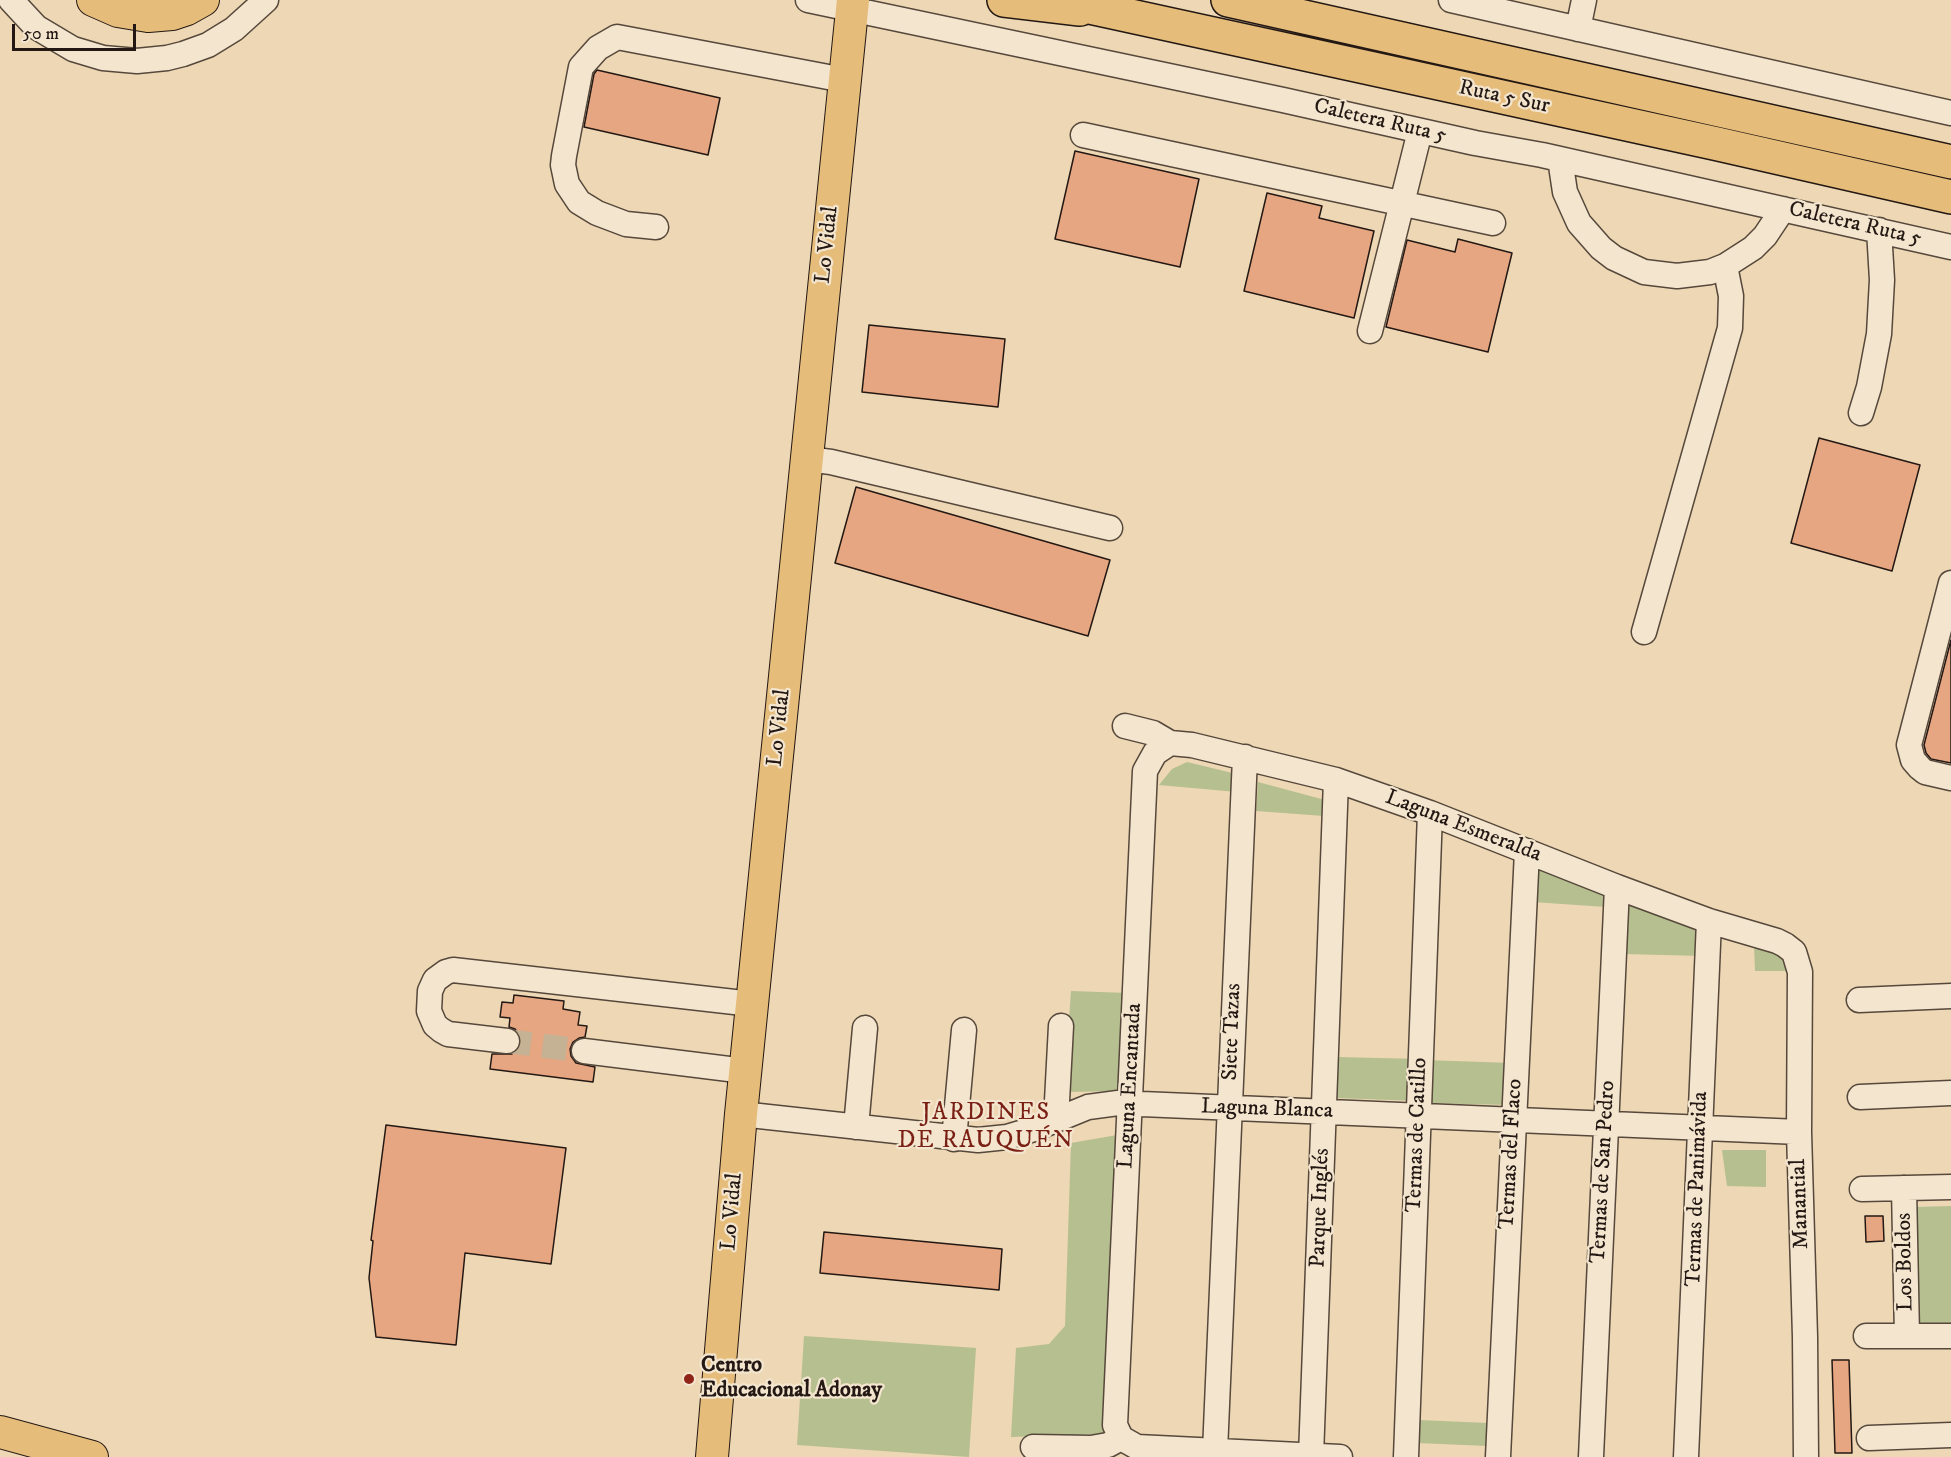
<!DOCTYPE html>
<html>
<head>
<meta charset="utf-8">
<style>
  body { margin:0 }
  #map { position:relative; width:1951px; height:1457px; overflow:hidden; background:#edd7b4; font-family:"IM FELL DW Pica",serif }
  canvas { display:block }
  .scale { position:absolute; left:12px; top:24px; width:124px; height:27px; box-sizing:border-box; border:3px solid #231813; border-top:0; padding-left:8px; font-size:18px; line-height:21px; white-space:nowrap; color:#231813; -webkit-text-stroke:4px #f3e5ce; paint-order:stroke }
</style>
</head>
<body>
<div id="map">
<canvas width="1951" height="1457"></canvas>
<div class="scale">50 m</div>
</div>
<script>
const ctx = document.querySelector('canvas').getContext('2d');
ctx.lineJoin = 'round';
function fill(path, color) {
  ctx.fillStyle = color;
  ctx.fill(path, 'evenodd');
}
function poly(rows) {
  const path = new Path2D();
  for (const r of rows) {
    path.moveTo(r[0], r[1]);
    for (let i = 2; i < r.length; i += 2) path.lineTo(r[i], r[i + 1]);
  }
  return path;
}
function trace(path, color, width, dash) {
  ctx.strokeStyle = color;
  ctx.lineWidth = width;
  ctx.lineCap = dash ? 'butt' : 'round';
  ctx.setLineDash(dash || []);
  ctx.stroke(path);
}
function drawText(font, color, halo, rows, align = 'center') {
  ctx.font = font + ' "IM FELL DW Pica",serif';
  ctx.lineWidth = 4.5;
  ctx.setLineDash([]);
  ctx.textBaseline = 'middle';
  ctx.strokeStyle = halo;
  ctx.fillStyle = color;
  for (const [text, x, y, turn = 0] of rows) {
    ctx.save();
    ctx.translate(x, y);
    ctx.rotate((+turn || 0) * Math.PI / 180);
    ctx.textAlign = isNaN(turn) ? turn : align;
    if (halo) ctx.strokeText(text, 0, 0);
    ctx.fillText(text, 0, 0);
    ctx.restore();
  }
}
const green = poly([
  [1187,762,1249,777,1248,793,1159,785,1172,769],
  [1258,782,1340,804,1338,817,1256,811],
  [1534,866,1608,894,1606,907,1533,902],
  [1625,896,1705,926,1704,956,1623,954],
  [1754,944,1779,955,1786,961,1787,971,1755,971],
  [1071,991,1128,993,1122,1091,1064,1092],
  [1338,1057,1420,1059,1418,1101,1336,1098],
  [1424,1060,1512,1063,1510,1105,1422,1103],
  [1123,1134,1106,1434,1011,1437,1016,1348,1049,1344,1065,1326,1071,1143],
  [1722,1150,1766,1150,1766,1187,1727,1186],
  [1951,1206,1951,1324,1917,1324,1915,1207],
  [804,1336,976,1348,969,1457,797,1445],
  [1419,1420,1488,1423,1488,1446,1417,1443]
]);
const building = poly([
  [597,70,720,98,708,155,584,127,594,74,597,70],
  [1075,151,1199,179,1180,267,1055,239,1075,151],
  [1267,193,1322,206,1319,218,1374,231,1354,318,1244,291,1267,193],
  [1458,239,1512,253,1488,352,1386,327,1407,240,1455,252,1458,239],
  [869,325,1005,339,998,407,862,392,869,325],
  [1819,438,1920,465,1892,571,1791,543,1819,438],
  [856,487,1110,560,1088,636,835,563,856,487],
  [1951,640,1951,763,1931,759,1926,753,1924,745,1951,640],
  [514,995,564,1001,563,1009,580,1012,578,1025,587,1026,585,1037,579,1038,573,1042,570,1049,571,1056,576,1063,595,1067,593,1082,490,1069,492,1054,512,1054,518,1050,521,1043,520,1035,515,1029,509,1027,510,1018,500,1017,502,1002,513,1003,514,995],
  [386,1125,566,1148,551,1264,465,1253,456,1345,376,1337,369,1278,373,1241,371,1240,386,1125],
  [1865,1216,1883,1216,1884,1241,1866,1242,1865,1216],
  [824,1232,1002,1249,999,1290,820,1273,824,1232],
  [1832,1360,1849,1360,1852,1453,1835,1453,1832,1360]
]);
const minorTunnel = poly([
  [507,1041,584,1051]
]);
const minor = poly([
  [11,0,36,27,73,49,103,58,137,61,167,58,183,54,208,45,234,29,266,0],
  [808,0,1283,100,1475,143,1542,155,1951,247],
  [1451,0,1951,113],
  [1578,29,1584,0],
  [1083,135,1493,223],
  [1560,159,1565,192,1579,223,1601,248,1614,258,1644,272,1677,276,1710,272,1725,266,1753,248,1765,236,1783,209],
  [656,227,626,224,597,213,579,202,567,184,563,165,564,156,581,67,598,48,617,37,844,80],
  [1370,331,1420,131],
  [1861,413,1869,387,1879,334,1882,280,1879,230],
  [807,459,831,462,1110,528],
  [1951,583,1909,745,1913,760,1920,768,1925,772,1951,778],
  [1644,632,1730,328,1731,296,1725,266],
  [1125,726,1153,733,1170,743,1192,745,1336,780,1430,813,1617,887,1709,921,1777,941,1785,945,1794,952,1800,972,1799,1132,1805,1337,1806,1457],
  [1170,743,1155,753,1145,771,1115,1425,1121,1438,1137,1447,1340,1457],
  [1859,1000,1951,996],
  [507,1041,448,1034,441,1030,435,1025,429,1011,430,991,435,980,446,972,453,970,752,1004],
  [584,1051,745,1071],
  [1860,1097,1951,1093],
  [741,1114,978,1140,1007,1137,1034,1129,1088,1107,1118,1103,1799,1132],
  [1056,1120,1061,1026],
  [856,1127,865,1028],
  [954,1139,964,1030],
  [1904,1188,1907,1336],
  [1862,1189,1951,1187],
  [1866,1336,1951,1336],
  [1869,1438,1951,1435],
  [1033,1447,1091,1448,1108,1445,1121,1438],
  [1215,1451,1245,757],
  [1311,1456,1336,780],
  [1406,1457,1430,813],
  [1498,1457,1527,851],
  [1591,1457,1617,887],
  [1686,1457,1709,921]
]);
const major = poly([
  [93,0,118,11,148,16,172,14,187,9,203,0],
  [0,1432,92,1457],
  [712,1457,741,1114,853,0]
]);
const highway = poly([
  [1004,0,1080,9],
  [1057,0,1718,144,1951,197],
  [1228,0,1951,162]
]);
const markers = [
  [689,1379,6,"#8f2418"]
];
const streetNames = [
  ["Ruta 5 Sur",1504,98,12],
  ["Caletera Ruta 5",1380,122,13],
  ["Caletera Ruta 5",1855,225,13],
  ["Lo Vidal",828,245,-84],
  ["Lo Vidal",780,728,-84],
  ["Laguna Esmeralda",1463,827,21],
  ["Siete Tazas",1233,1032,-88],
  ["Laguna Encantada",1131,1086,-87],
  ["Laguna Blanca",1267,1110,2],
  ["Termas de Catillo",1418,1135,-88],
  ["Termas del Flaco",1512,1154,-87],
  ["Termas de San Pedro",1604,1172,-87],
  ["Termas de Panimávida",1698,1189,-88],
  ["Manantial",1801,1204,-92],
  ["Parque Inglés",1321,1208,-88],
  ["Lo Vidal",733,1212,-85],
  ["Los Boldos",1906,1262,-91]
];
const poiNames = [
  ["Centro",701,1366],
  ["Educacional Adonay",701,1391]
];
const neighbourhoodNames = [
  ["JARDINES",986,1114],
  ["DE RAUQUÉN",986,1142]
];
fill(green, '#b6bf8f');
fill(building, '#e6a681');
trace(building, '#231813', 1.5);
trace(minorTunnel, '#c5b194', 24, [24, 12]);
trace(minor, '#56483b', 27);
trace(major, '#231813', 34);
trace(highway, '#231813', 36);
trace(minor, '#f3e5ce', 24);
trace(major, '#e6bc7a', 32);
trace(highway, '#e6bc7a', 33);
for (const [x, y, r, color] of markers) {
  const dot = new Path2D();
  dot.arc(x, y, r, 0, 2 * Math.PI);
  ctx.fillStyle = color;
  ctx.fill(dot);
  trace(dot, '#f3e5ce', 2);
}
drawText('22px', '#231813', '#f3e5ce', streetNames);
drawText('bold 22px', '#231813', '#f3e5ce', poiNames, 'left');
ctx.letterSpacing = '1.5px';
drawText('24px', '#7a1f14', '#f3e5ce', neighbourhoodNames);
ctx.letterSpacing = '0px';
</script>
</body>
</html>
